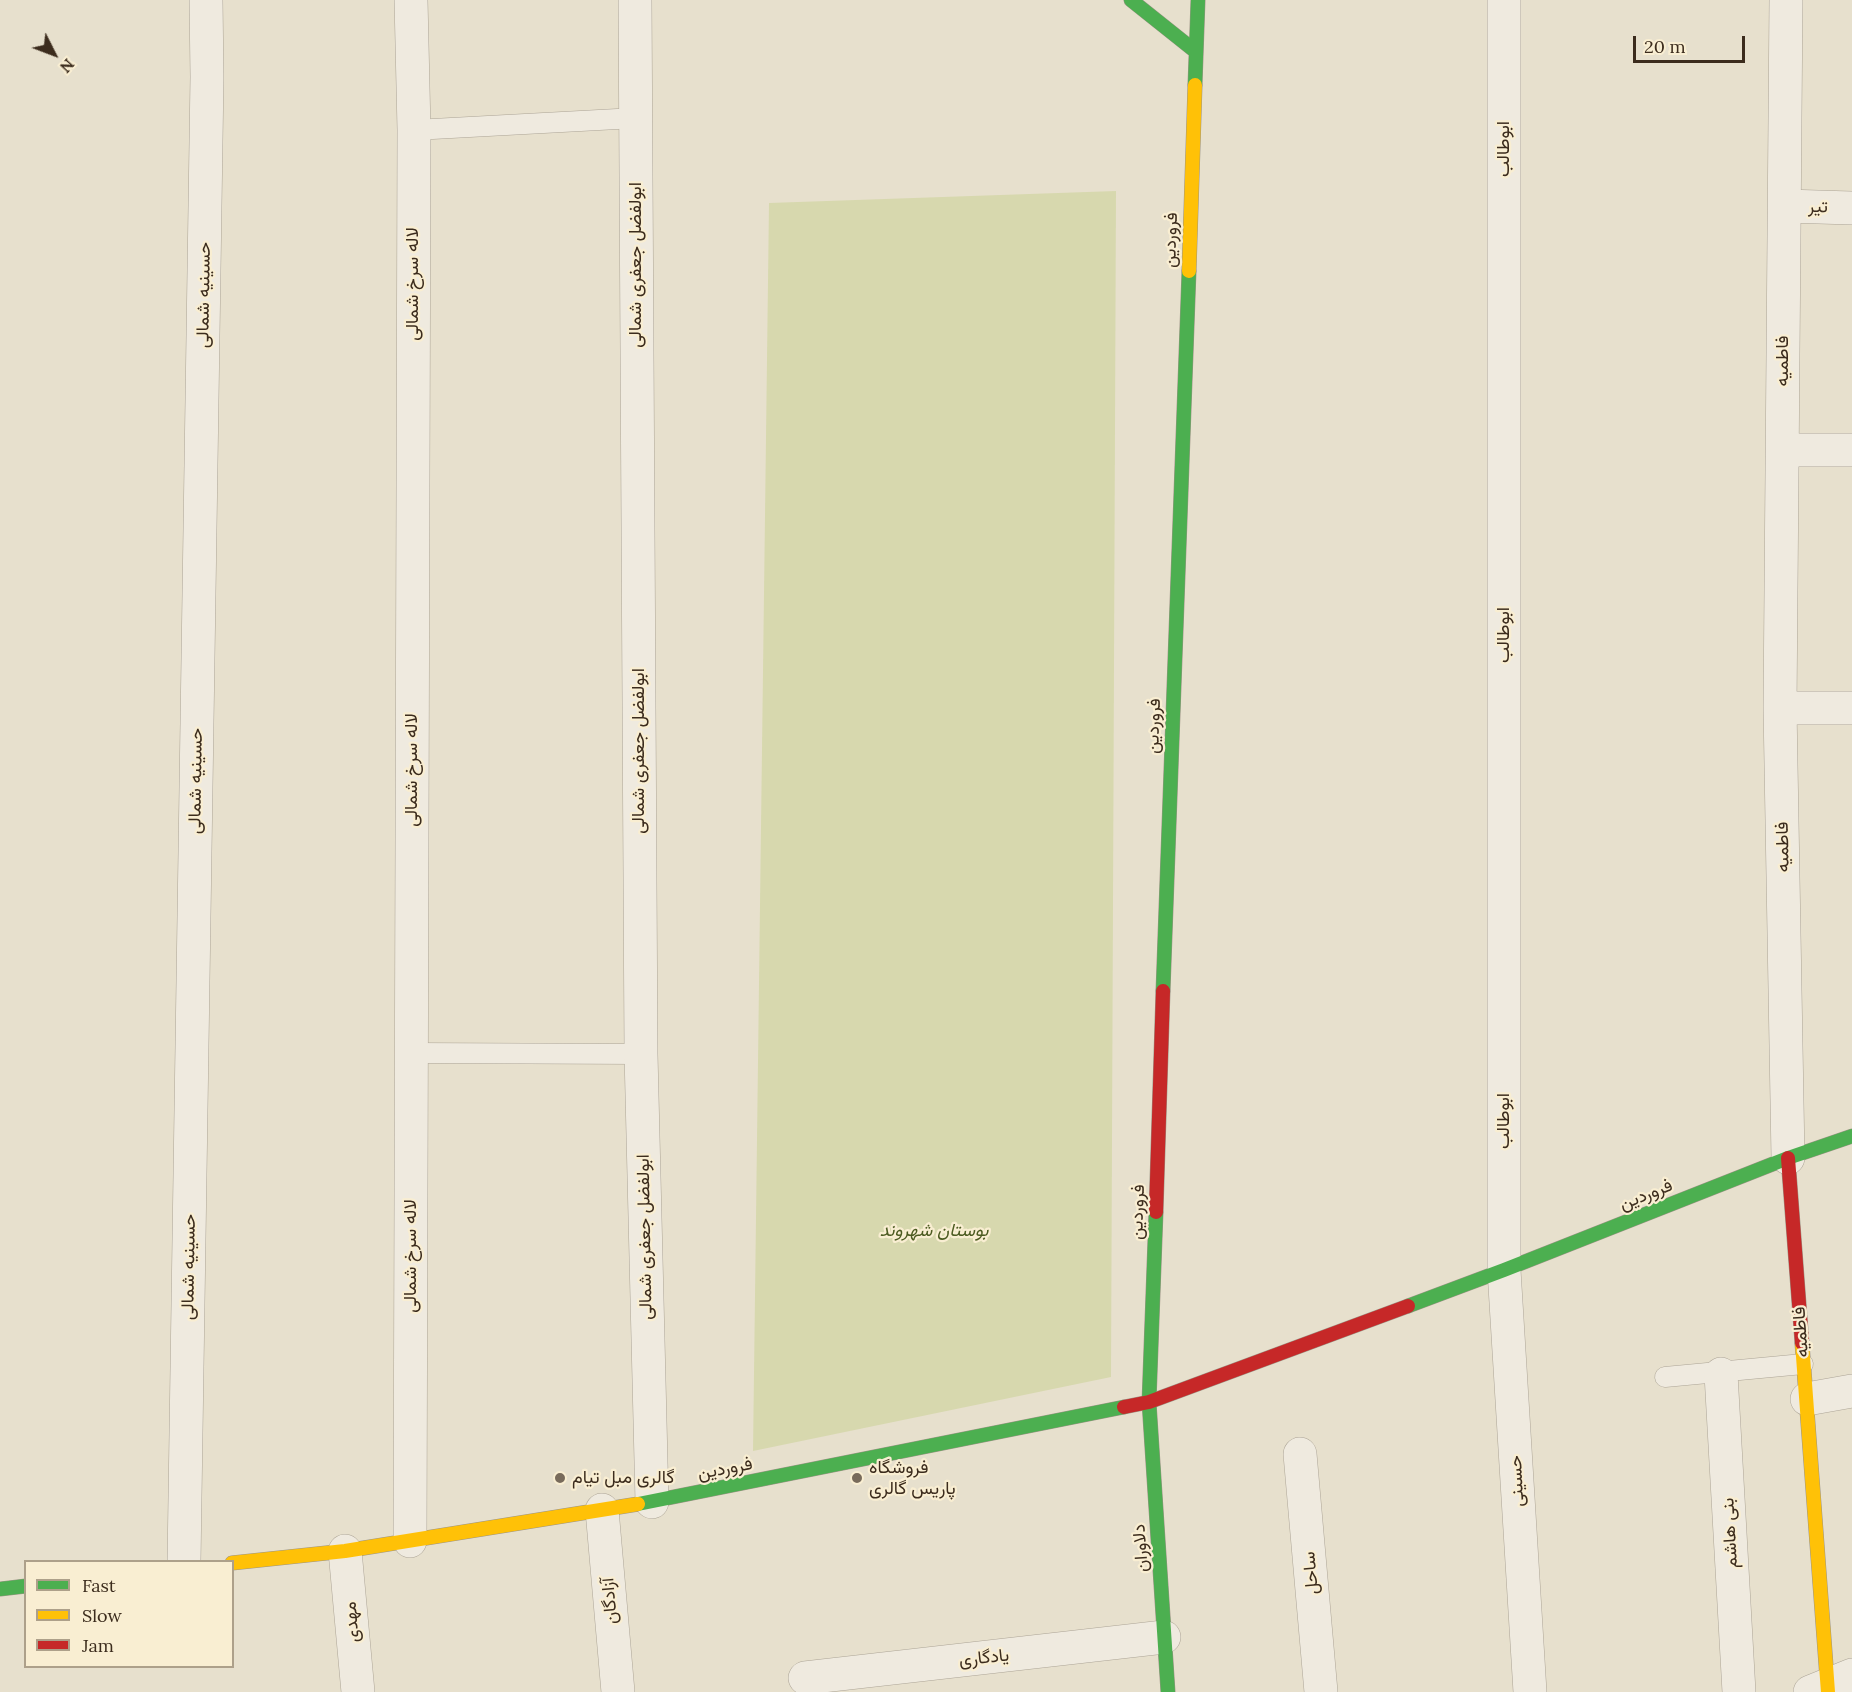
<!DOCTYPE html>
<html>
<head>
<meta charset="utf-8">
<style>
  body { margin:0 }
  #map { position:relative; width:1852px; height:1692px; overflow:hidden; background:#e7e0cd; font-family:Lora,serif }
  canvas { display:block }
  .legend { position:absolute; left:24px; top:1560px; width:210px; height:108px; box-sizing:border-box; background:#f9eed2; border:2px solid #ada08a; margin:0; padding:8px 10px; list-style:none; font-size:18px; color:#3c2c1d }
  .legend li { display:flex; align-items:center; gap:12px; height:30px }
  .legend b { width:30px; border:2px solid #ada08a }
  .north { position:absolute; left:24px; top:24px; width:60px; height:60px; -webkit-text-stroke:4px #f9eed2; paint-order:stroke; rotate:132deg; font-size:16px; font-weight:700; line-height:24px; text-align:center; color:#3c2c1d }
  .north::after { content:''; display:block; margin:auto; width:21px; height:27px; background:#3c2c1d; clip-path:polygon(50% 0,100% 100%,50% 72%,0 100%) }
  .scale { position:absolute; left:1633px; top:36px; width:112px; height:27px; box-sizing:border-box; border:3px solid #3c2c1d; border-top:0; padding-left:8px; font-size:18px; line-height:21px; white-space:nowrap; color:#3c2c1d; -webkit-text-stroke:4px #f9eed2; paint-order:stroke }
</style>
</head>
<body>
<div id="map">
<canvas width="1852" height="1692"></canvas>
<ul class="legend">
<li><b style="height:8px;background:#4caf50"></b>Fast</li>
<li><b style="height:8px;background:#ffc107"></b>Slow</li>
<li><b style="height:8px;background:#c62828"></b>Jam</li>
</ul>
<div class="north">N</div>
<div class="scale">20 m</div>
</div>
<script>
const ctx = document.querySelector('canvas').getContext('2d');
ctx.lineJoin = 'round';
function fill(path, color) {
  ctx.fillStyle = color;
  ctx.fill(path, 'evenodd');
}
function poly(rows) {
  const path = new Path2D();
  for (const r of rows) {
    path.moveTo(r[0], r[1]);
    for (let i = 2; i < r.length; i += 2) path.lineTo(r[i], r[i + 1]);
  }
  return path;
}
function trace(path, color, width, dash) {
  ctx.strokeStyle = color;
  ctx.lineWidth = width;
  ctx.lineCap = dash ? 'butt' : 'round';
  ctx.setLineDash(dash || []);
  ctx.stroke(path);
}
function drawText(font, color, halo, rows, align = 'center') {
  ctx.font = font + ' Lora,Vazirmatn,serif';
  ctx.lineWidth = 4.5;
  ctx.setLineDash([]);
  ctx.textBaseline = 'middle';
  ctx.strokeStyle = halo;
  ctx.fillStyle = color;
  for (const [text, x, y, turn = 0] of rows) {
    ctx.save();
    ctx.translate(x, y);
    ctx.rotate((+turn || 0) * Math.PI / 180);
    ctx.textAlign = isNaN(turn) ? turn : align;
    if (halo) ctx.strokeText(text, 0, 0);
    ctx.fillText(text, 0, 0);
    ctx.restore();
  }
}
const green = poly([
  [1116,191,1111,1377,753,1451,769,203]
]);
const lane = poly([
  [414,130,636,118],
  [412,1053,641,1054],
  [1665,1377,1803,1364]
]);
const street = poly([
  [635,0,641,1054,652,1502],
  [1504,0,1504,1270,1530,1692],
  [1786,0,1780,708,1788,1158],
  [1785,206,1852,208],
  [1783,450,1852,450],
  [1780,708,1852,708],
  [1721,1374,1739,1692],
  [1807,1399,1852,1391],
  [1300,1454,1321,1692],
  [602,1510,618,1692],
  [410,1541,414,130,411,0],
  [345,1551,358,1692],
  [184,1562,207,77,206,0],
  [805,1678,1164,1637],
  [1810,1692,1852,1675]
]);
const fast = poly([
  [1131,0,1195,51],
  [1195,85,1198,0],
  [1163,991,1189,271],
  [1156,1212,1149,1402,1168,1692],
  [1408,1306,1504,1270,1788,1158,1852,1136],
  [638,1504,1124,1407],
  [0,1589,26,1586]
]);
const slow = poly([
  [1189,271,1195,85],
  [1802,1343,1828,1692],
  [232,1563,345,1551,638,1504]
]);
const jam = poly([
  [1788,1158,1802,1343],
  [1156,1212,1163,991],
  [1124,1407,1149,1402,1408,1306]
]);
const markers = [
  [560,1478,6,"#786b5b"],
  [857,1478,6,"#786b5b"]
];
const streetNames = [
  ["ابوطالب",1504,149,-90],
  ["تیر",1818,207,1],
  ["فروردین",1171,240,-88],
  ["ابولفضل جعفری شمالی",636,265,-90],
  ["لاله سرخ شمالی",413,284,-90],
  ["حسینیه شمالی",204,295,-89],
  ["فاطمیه",1783,361,-90],
  ["ابوطالب",1504,635,-90],
  ["فروردین",1154,726,-88],
  ["ابولفضل جعفری شمالی",639,751,-90],
  ["لاله سرخ شمالی",412,770,-90],
  ["حسینیه شمالی",196,781,-89],
  ["فاطمیه",1783,847,-91],
  ["ابوطالب",1504,1121,-90],
  ["فروردین",1646,1195,-22],
  ["فروردین",1138,1212,-88],
  ["ابولفضل جعفری شمالی",645,1237,-91],
  ["لاله سرخ شمالی",411,1256,-90],
  ["حسینیه شمالی",189,1267,-89],
  ["فاطمیه",1801,1332,-94],
  ["فروردین",725,1469,-11],
  ["حسینی",1517,1481,-93],
  ["بنی هاشم",1730,1533,-93],
  ["دلاوران",1141,1548,-94],
  ["ساحل",1311,1573,-95],
  ["آزادگان",610,1601,-95],
  ["مهدی",352,1622,-95],
  ["یادگاری",984,1658,-6]
];
const parkNames = [
  ["بوستان شهروند",934,1231]
];
const poiNames = [
  ["فروشگاه",869,1468],
  ["پاریس گالری",869,1489],
  ["گالری مبل تیام",572,1478]
];
fill(green, '#d7d8ae');
trace(lane, '#aca496', 21);
trace(street, '#aca496', 34);
trace(fast, '#9c9486', 15);
trace(slow, '#9c9486', 15);
trace(jam, '#9c9486', 15);
trace(lane, '#efeadf', 20);
trace(street, '#efeadf', 33);
trace(fast, '#4caf50', 14);
trace(slow, '#ffc107', 14);
trace(jam, '#c62828', 14);
for (const [x, y, r, color] of markers) {
  const dot = new Path2D();
  dot.arc(x, y, r, 0, 2 * Math.PI);
  ctx.fillStyle = color;
  ctx.fill(dot);
  trace(dot, '#f9eed2', 2);
}
drawText('18px', '#3c2c1d', '#f9eed2', streetNames);
drawText('italic 18px', '#4c5b21', '#f9eed2', parkNames);
drawText('18px', '#3c2c1d', '#f9eed2', poiNames, 'left');
</script>
</body>
</html>
